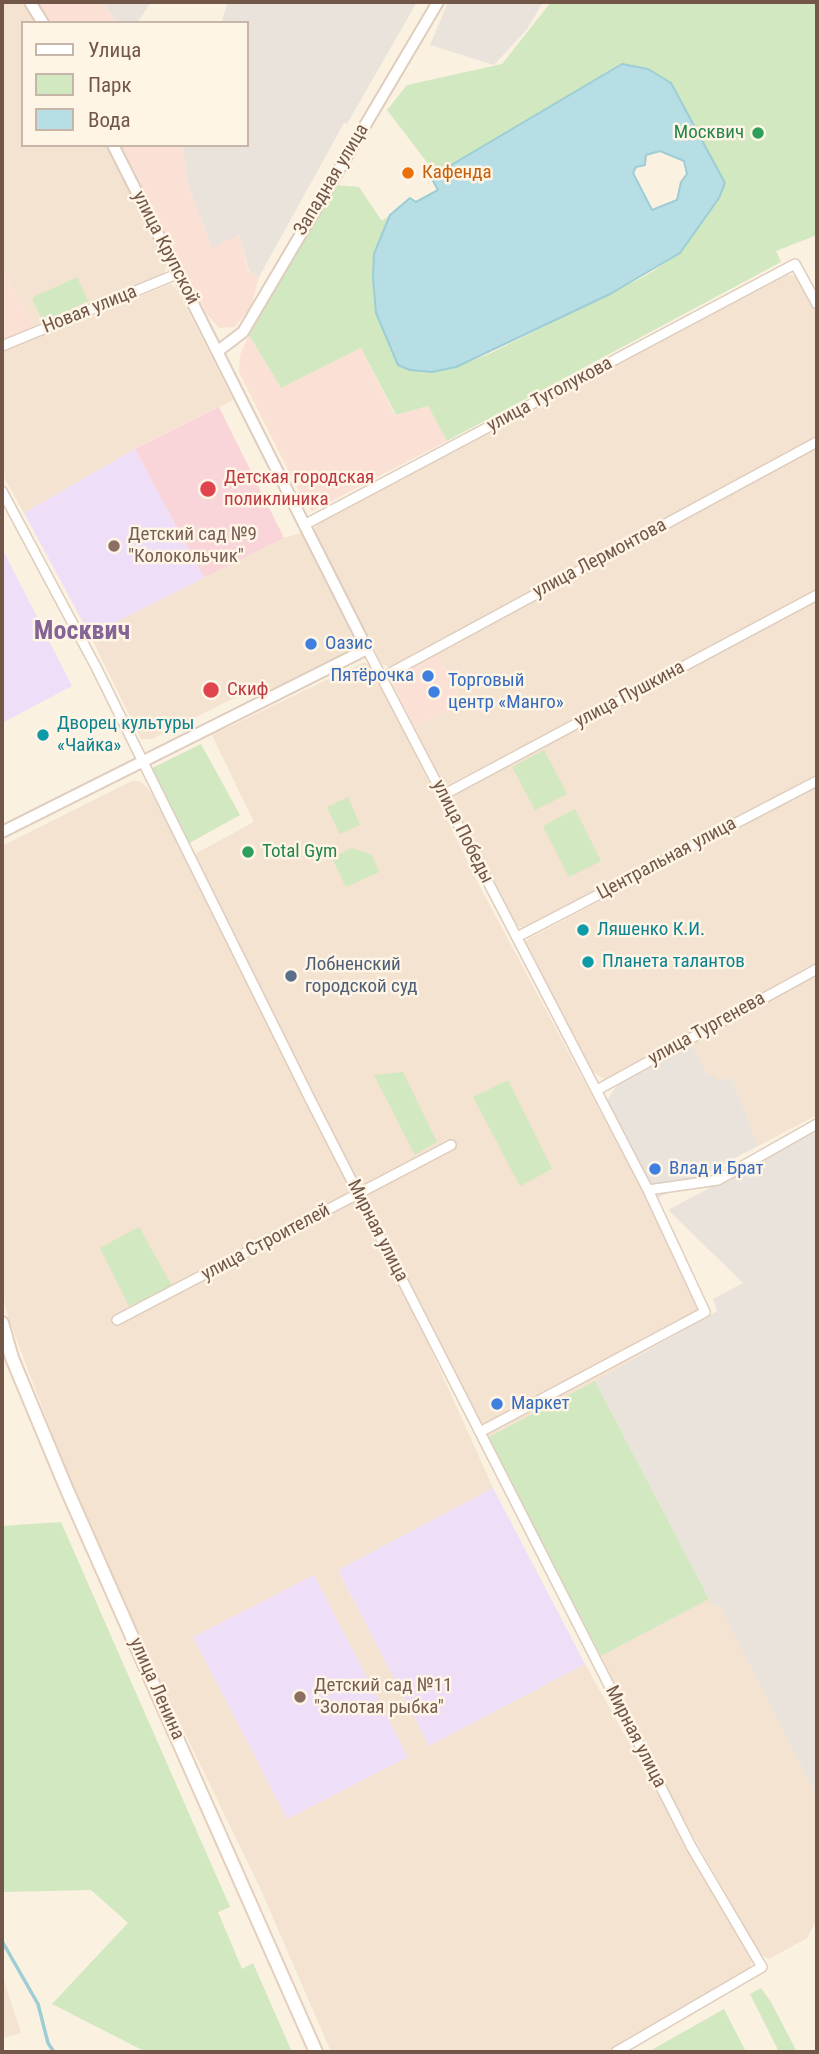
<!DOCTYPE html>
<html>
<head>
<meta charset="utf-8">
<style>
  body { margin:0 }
  #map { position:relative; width:819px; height:2054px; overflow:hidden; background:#fbf1e1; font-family:"Roboto Condensed",sans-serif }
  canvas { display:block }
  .frame { position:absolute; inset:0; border:4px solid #725749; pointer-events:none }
  .legend { position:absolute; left:21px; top:21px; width:228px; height:126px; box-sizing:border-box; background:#fff5e7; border:2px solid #c7b6a8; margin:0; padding:9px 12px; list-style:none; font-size:21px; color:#725749 }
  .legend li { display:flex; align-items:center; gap:14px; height:35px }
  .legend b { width:35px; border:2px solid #c7b6a8 }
</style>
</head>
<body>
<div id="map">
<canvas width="819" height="2054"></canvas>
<div class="frame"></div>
<ul class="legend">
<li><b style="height:9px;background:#fff"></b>Улица</li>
<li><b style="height:19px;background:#d1e8c1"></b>Парк</li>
<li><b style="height:19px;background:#b7dee4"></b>Вода</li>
</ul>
</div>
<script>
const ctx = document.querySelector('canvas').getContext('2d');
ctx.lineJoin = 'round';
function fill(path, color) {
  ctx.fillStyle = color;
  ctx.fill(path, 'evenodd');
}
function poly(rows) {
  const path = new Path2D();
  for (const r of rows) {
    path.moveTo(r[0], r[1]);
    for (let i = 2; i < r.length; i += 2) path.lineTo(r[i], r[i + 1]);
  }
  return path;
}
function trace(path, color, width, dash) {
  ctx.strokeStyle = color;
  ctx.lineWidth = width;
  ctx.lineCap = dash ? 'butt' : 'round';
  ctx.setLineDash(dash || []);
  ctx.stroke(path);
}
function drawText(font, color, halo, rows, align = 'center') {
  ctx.font = font + ' "Roboto Condensed",sans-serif';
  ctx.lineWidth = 5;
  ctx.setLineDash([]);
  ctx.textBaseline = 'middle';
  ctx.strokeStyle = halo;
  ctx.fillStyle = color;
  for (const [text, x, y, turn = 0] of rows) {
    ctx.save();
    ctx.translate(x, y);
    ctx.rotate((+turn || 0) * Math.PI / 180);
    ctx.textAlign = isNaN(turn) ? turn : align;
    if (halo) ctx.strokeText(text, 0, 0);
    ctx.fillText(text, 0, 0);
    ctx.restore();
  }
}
const residential = poly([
  [2,2,23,2,36,23,23,23,23,145,106,145,166,266,165,273,154,280,34,326,2,268],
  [785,274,793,275,800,280,817,312,817,439,403,660,389,667,382,664,316,535,315,525],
  [171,284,176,288,233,400,135,449,24,513,2,474,2,350],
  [817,447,817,590,445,787,415,728,463,702,436,652],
  [301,533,356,642,354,648,349,654,255,698,250,690,152,739,141,739,90,635,284,538],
  [817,599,817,775,526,928,517,926,450,795],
  [364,662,372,666,479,885,649,1203,705,1317,595,1381,487,1438,193,855,254,822,212,735],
  [132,781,140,781,150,791,164,816,400,1281,493,1488,338,1571,429,1745,585,1664,751,1960,751,1969,606,2052,331,2052,261,1890,94,1545,7,1314,2,1292,2,846],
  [817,787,817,967,610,1078,604,1079,593,1072,526,943,528,939],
  [817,975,817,1115,758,1146,731,1077,718,1082,709,1076,691,1044],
  [709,1599,713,1607,719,1604,817,1796,817,1919,807,1938,769,1959,760,1954,672,1799,601,1656],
  [2,1974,21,2033,2,2038]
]);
const commercial = poly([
  [38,2,103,2,116,23,50,23],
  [120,145,183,145,188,184,212,247,239,235,248,271,259,277,251,306,235,327,219,328,206,313],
  [2,268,34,326,2,340],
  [249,335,281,388,361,348,395,415,428,406,447,441,312,511,305,504,239,372,240,355],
  [436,652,463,702,415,728,389,677]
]);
const industrial = poly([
  [103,2,151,2,137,23,116,23],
  [228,2,417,2,347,124,344,123,259,277,249,271,239,235,212,248,188,184,183,147,247,145,247,23,221,23],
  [448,2,543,2,527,29,494,65,430,45],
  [691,1044,709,1076,713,1075,718,1081,731,1077,758,1146,658,1198,607,1100,617,1085],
  [817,1131,817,1796,719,1605,713,1607,595,1381,717,1311,713,1299,743,1283,668,1210]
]);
const education = poly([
  [135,449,204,578,90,635,24,513],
  [2,548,72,686,2,723],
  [493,1488,585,1664,429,1746,338,1570],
  [314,1575,408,1757,287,1819,193,1637]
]);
const medical = poly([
  [219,407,284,538,204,578,135,449]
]);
const green = poly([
  [551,2,817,2,817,235,776,251,781,262,447,441,428,406,396,415,361,348,281,388,249,335,336,185,359,187,382,221,390,215,374,254,376,313,398,365,410,370,432,372,456,367,489,354,647,275,680,253,725,183,671,83,648,69,622,64,436,174,387,110,407,85,502,64],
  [77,277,88,301,43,322,32,298],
  [201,744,240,815,188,844,152,768],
  [544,750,567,794,535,810,512,767],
  [348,797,360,825,340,834,327,807],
  [575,809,601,861,569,877,543,826],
  [352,848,372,855,379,872,346,887,332,858],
  [403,1072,437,1142,415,1155,374,1075],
  [508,1080,552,1169,520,1186,473,1097],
  [139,1227,172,1286,129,1306,100,1248],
  [595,1381,709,1599,601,1656,487,1438],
  [61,1522,230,1907,218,1912,242,1969,253,1963,292,2052,146,2052,52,2004,128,1923,91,1890,2,1892,2,1526],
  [761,1988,771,2002,797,2052,779,2052,750,1994],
  [724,2009,746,2052,648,2052]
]);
const water = poly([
  [622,64,648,69,671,83,725,183,719,198,680,253,610,294,456,367,432,372,410,370,398,365,376,313,373,278,374,254,390,215,410,198,416,202,438,190,432,179,436,174,622,64],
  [660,151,684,161,687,174,681,182,677,200,652,210,633,173,636,167,645,165,646,155,660,151]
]);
const stream = poly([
  [2,1941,38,2004,48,2043,54,2052]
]);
const minor = poly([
  [2,346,177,274],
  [2,491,96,667,310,1099,692,1848,762,1967,616,2052],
  [304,525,795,264,817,304],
  [367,649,648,1190,705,1312,480,1432],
  [383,677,817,442],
  [443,795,817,595],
  [517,937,817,781],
  [597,1090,817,969],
  [648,1190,718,1180,817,1124],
  [117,1320,451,1145]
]);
const tertiary = poly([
  [30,2,43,23],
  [218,351,243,332,438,2],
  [2,832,367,649,113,145]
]);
const secondary = poly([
  [2,1323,12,1358,67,1490,316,2052]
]);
const markers = [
  [758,133,7,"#2e9e5b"],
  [408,173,7,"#e8710a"],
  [208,489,9,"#e0444e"],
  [114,546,7,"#8d6e63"],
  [311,644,7,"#3f7fe0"],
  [428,676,7,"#3f7fe0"],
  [211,690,9,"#e0444e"],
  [434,692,7,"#3f7fe0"],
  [43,735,7,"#0f9aa8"],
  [248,852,7,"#2e9e5b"],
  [583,930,7,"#0f9aa8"],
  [588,962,7,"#0f9aa8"],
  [291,976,7,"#5c6f8a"],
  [655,1169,7,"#3f7fe0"],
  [497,1404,7,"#3f7fe0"],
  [300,1697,7,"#8d6e63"]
];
const leisureNames = [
  ["Москвич",744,133],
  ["Total Gym",262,852,"left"]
];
const foodNames = [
  ["Кафенда",422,173]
];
const streetNames = [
  ["Западная улица",332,180,-59],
  ["улица Крупской",165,248,63],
  ["Новая улица",90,310,-22],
  ["улица Туголукова",550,395,-28],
  ["улица Лермонтова",600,559,-28],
  ["улица Пушкина",630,695,-28],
  ["улица Победы",462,832,63],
  ["Центральная улица",667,859,-28],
  ["улица Тургенева",707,1029,-29],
  ["Мирная улица",377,1231,63],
  ["улица Строителей",266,1243,-28],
  ["улица Ленина",156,1689,66],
  ["Мирная улица",635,1737,63]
];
const healthNames = [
  ["Детская городская",224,478],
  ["поликлиника",224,500],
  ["Скиф",227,690]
];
const educationNames = [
  ["Детский сад №9",128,535],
  ["\"Колокольчик\"",128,557],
  ["Детский сад №11",314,1686],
  ["\"Золотая рыбка\"",314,1708]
];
const shopNames = [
  ["Оазис",325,644],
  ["Пятёрочка",414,676,"right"],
  ["Торговый",448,681],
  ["центр «Манго»",448,703],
  ["Влад и Брат",669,1169],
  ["Маркет",511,1404]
];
const cultureNames = [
  ["Дворец культуры",57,724],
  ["«Чайка»",57,746],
  ["Ляшенко К.И.",597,930],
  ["Планета талантов",602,962]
];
const serviceNames = [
  ["Лобненский",305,965],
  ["городской суд",305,987]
];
const districtNames = [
  ["Москвич",82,632]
];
fill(residential, '#f3e3d0');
fill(commercial, '#fbe0d5');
fill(industrial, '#eae3dc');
fill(education, '#eedef7');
fill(medical, '#f9d5d9');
fill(green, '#d1e8c1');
fill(water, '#b7dee4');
trace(water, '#9dcdd5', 2);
trace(stream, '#9dcdd5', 3.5);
trace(minor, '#dfcdbd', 12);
trace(tertiary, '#dfcdbd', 14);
trace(secondary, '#e4cebc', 16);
trace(minor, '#fff', 9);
trace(tertiary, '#fff', 10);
trace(secondary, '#fff', 12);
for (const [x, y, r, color] of markers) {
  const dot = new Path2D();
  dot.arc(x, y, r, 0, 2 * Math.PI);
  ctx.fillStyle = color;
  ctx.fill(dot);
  trace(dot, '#fff5e7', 2.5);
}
drawText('19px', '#27864d', '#fff5e7', leisureNames, 'right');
drawText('19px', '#c56008', '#fff5e7', foodNames, 'left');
drawText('19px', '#725749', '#fff5e7', streetNames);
drawText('19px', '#be3a42', '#fff5e7', healthNames, 'left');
drawText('19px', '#785e54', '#fff5e7', educationNames, 'left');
drawText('19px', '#366cbe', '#fff5e7', shopNames, 'left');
drawText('19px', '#0d838f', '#fff5e7', cultureNames, 'left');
drawText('19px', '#4e5e75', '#fff5e7', serviceNames, 'left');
drawText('bold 26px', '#846595', '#fff5e7', districtNames);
</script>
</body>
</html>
